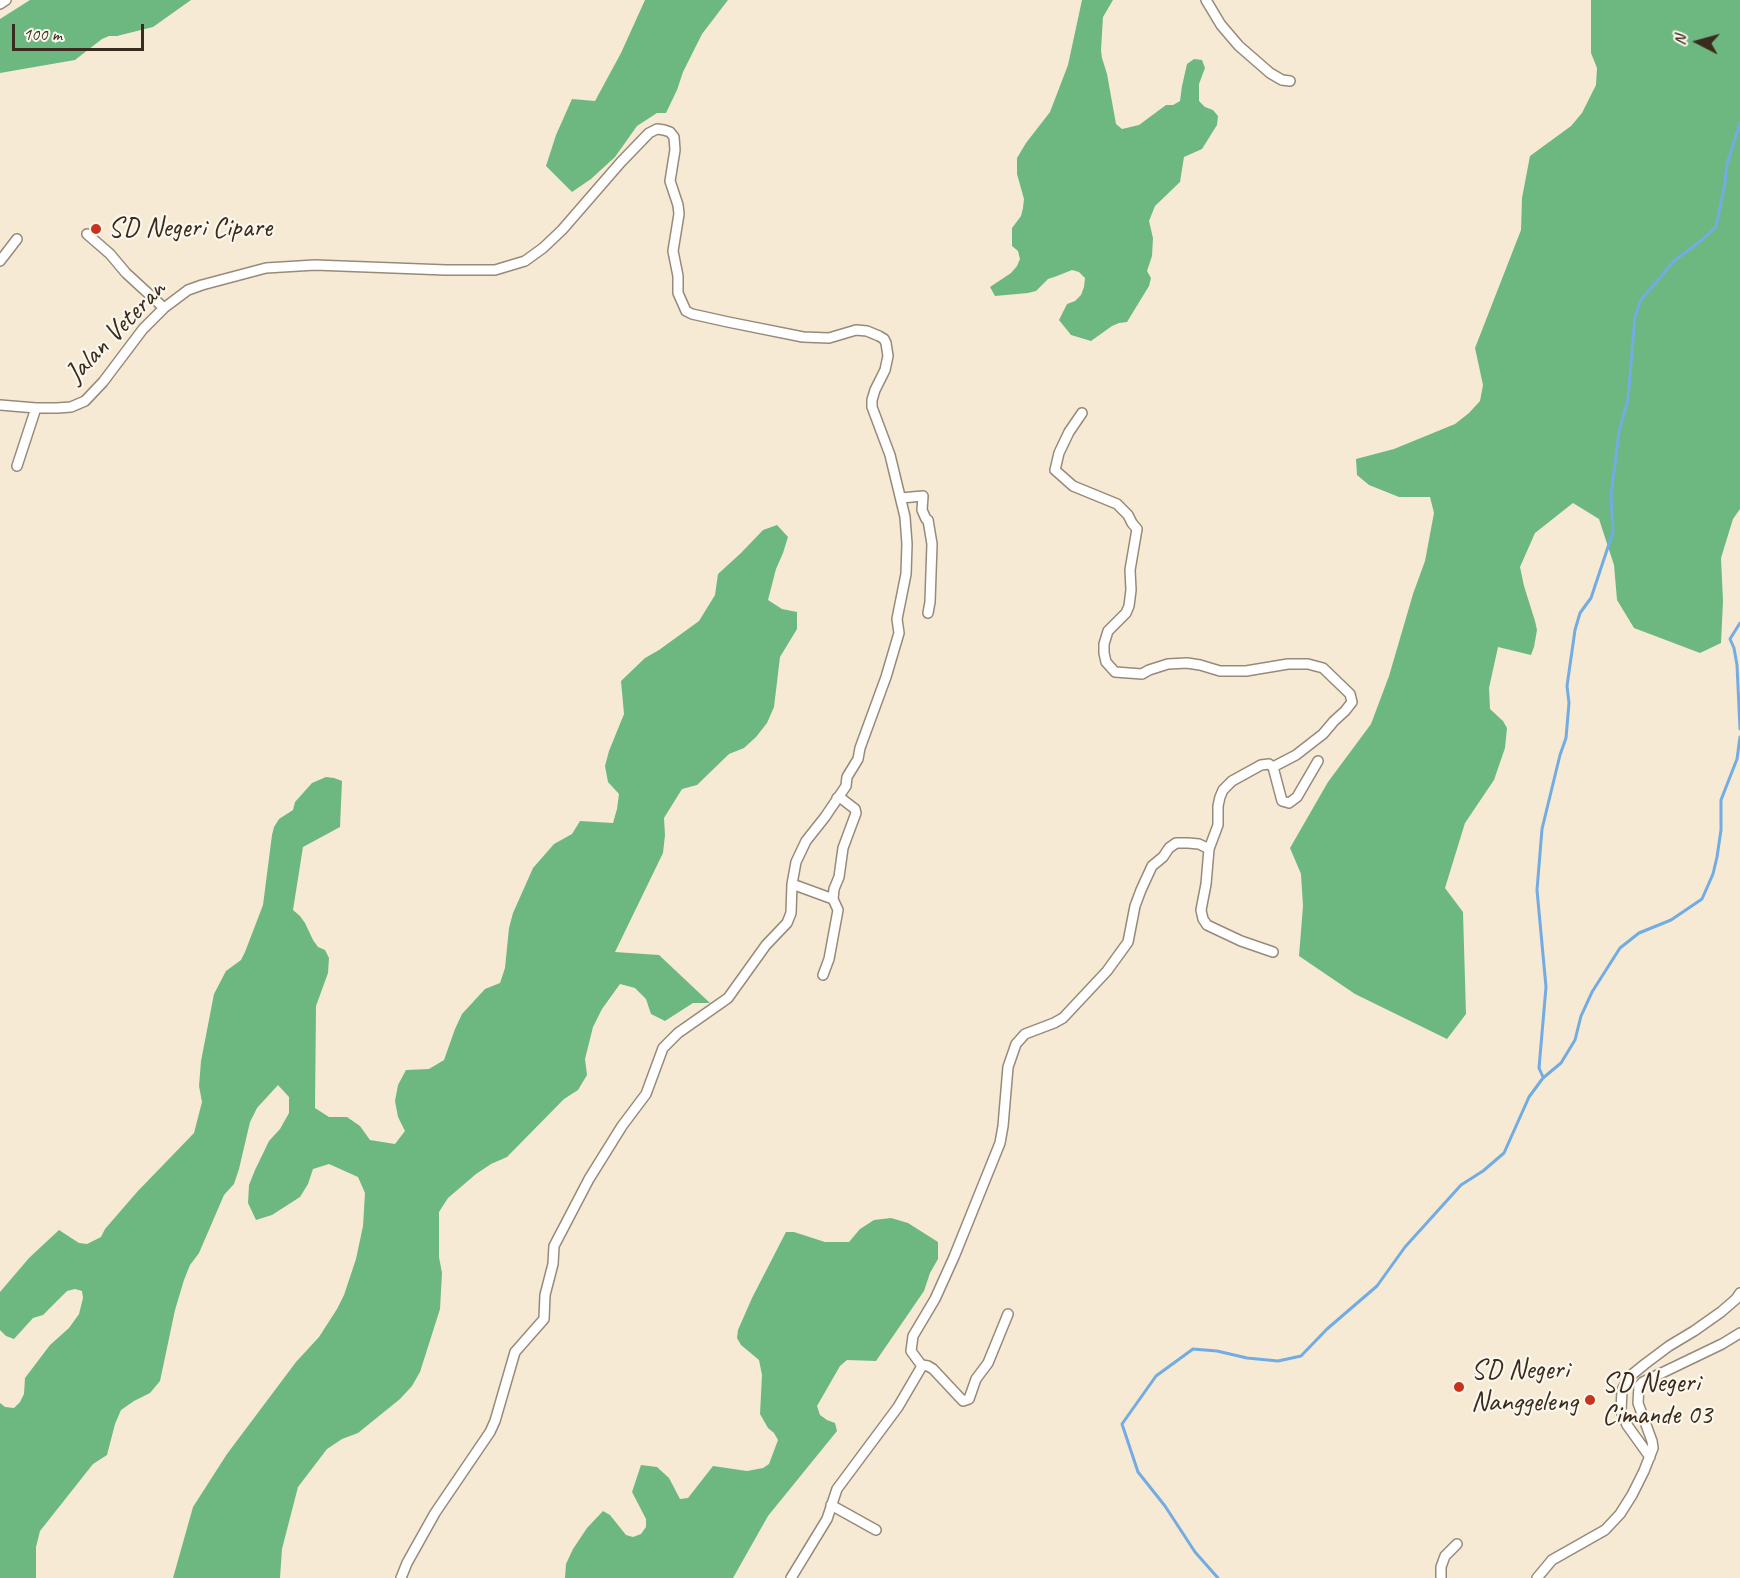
<!DOCTYPE html>
<html>
<head>
<meta charset="utf-8">
<style>
  body { margin:0 }
  #map { position:relative; width:1740px; height:1578px; overflow:hidden; background:#f6ead5; font-family:Caveat,sans-serif }
  canvas { display:block }
  .north { position:absolute; left:1668px; top:12px; width:60px; height:60px; -webkit-text-stroke:4px #fbf7ec; paint-order:stroke; rotate:276deg; font-size:16px; font-weight:700; line-height:24px; text-align:center; color:#3b2a1e }
  .north::after { content:''; display:block; margin:auto; width:21px; height:27px; background:#3b2a1e; clip-path:polygon(50% 0,100% 100%,50% 72%,0 100%) }
  .scale { position:absolute; left:12px; top:24px; width:132px; height:27px; box-sizing:border-box; border:3px solid #3b2a1e; border-top:0; padding-left:8px; font-size:18px; line-height:21px; white-space:nowrap; color:#3b2a1e; -webkit-text-stroke:4px #fbf7ec; paint-order:stroke }
</style>
</head>
<body>
<div id="map">
<canvas width="1740" height="1578"></canvas>
<div class="north">N</div>
<div class="scale">100 m</div>
</div>
<script>
const ctx = document.querySelector('canvas').getContext('2d');
ctx.lineJoin = 'round';
function fill(path, color) {
  ctx.fillStyle = color;
  ctx.fill(path, 'evenodd');
}
function poly(rows) {
  const path = new Path2D();
  for (const r of rows) {
    path.moveTo(r[0], r[1]);
    for (let i = 2; i < r.length; i += 2) path.lineTo(r[i], r[i + 1]);
  }
  return path;
}
function trace(path, color, width, dash) {
  ctx.strokeStyle = color;
  ctx.lineWidth = width;
  ctx.lineCap = dash ? 'butt' : 'round';
  ctx.setLineDash(dash || []);
  ctx.stroke(path);
}
function drawText(font, color, halo, rows, align = 'center') {
  ctx.font = font + ' Caveat,sans-serif';
  ctx.lineWidth = 4.5;
  ctx.setLineDash([]);
  ctx.textBaseline = 'middle';
  ctx.strokeStyle = halo;
  ctx.fillStyle = color;
  for (const [text, x, y, turn = 0] of rows) {
    ctx.save();
    ctx.translate(x, y);
    ctx.rotate((+turn || 0) * Math.PI / 180);
    ctx.textAlign = isNaN(turn) ? turn : align;
    if (halo) ctx.strokeText(text, 0, 0);
    ctx.fillText(text, 0, 0);
    ctx.restore();
  }
}
const forest = poly([
  [30,0,191,0,153,27,117,36,109,36,102,39,75,60,0,73,0,19],
  [645,0,728,0,702,34,683,72,677,90,666,113,657,113,637,126,615,157,591,179,572,192,546,166,556,135,572,99,595,101,621,53],
  [1082,0,1113,0,1103,17,1101,50,1102,58,1107,74,1116,124,1122,129,1139,125,1166,105,1173,105,1180,101,1182,86,1187,64,1194,59,1202,60,1205,68,1199,84,1199,101,1205,107,1213,110,1218,116,1217,125,1202,149,1184,157,1180,182,1155,206,1149,221,1153,238,1152,256,1147,271,1151,278,1149,286,1127,322,1119,323,1112,326,1091,341,1071,335,1059,320,1067,304,1075,301,1081,295,1084,287,1085,278,1079,272,1072,270,1057,276,1048,279,1036,291,1028,293,995,296,990,287,1011,273,1017,266,1020,259,1018,251,1012,246,1012,228,1021,216,1023,208,1024,199,1017,174,1017,158,1026,143,1050,112,1068,65],
  [1591,0,1740,0,1740,509,1733,519,1721,558,1723,601,1721,643,1700,653,1634,628,1617,600,1614,565,1599,519,1573,503,1535,533,1520,567,1524,586,1535,621,1537,630,1534,647,1531,655,1498,647,1489,688,1490,709,1503,721,1507,728,1505,748,1494,780,1465,823,1445,888,1463,912,1466,1014,1447,1039,1355,994,1299,956,1303,906,1301,874,1290,848,1328,782,1371,724,1389,676,1413,594,1425,561,1434,513,1430,497,1399,497,1369,485,1357,475,1356,459,1394,449,1455,424,1469,413,1480,401,1483,385,1475,348,1521,230,1522,198,1530,156,1571,126,1582,113,1596,85,1597,68,1591,53],
  [777,525,788,537,783,553,776,569,768,600,782,609,797,612,797,629,780,657,774,707,767,723,756,737,744,748,729,754,697,785,682,789,664,818,665,835,663,853,615,952,659,955,710,1003,693,1003,665,1021,651,1014,646,999,635,988,620,984,602,1009,593,1027,585,1059,587,1075,578,1090,564,1099,507,1157,491,1164,476,1174,448,1198,439,1212,439,1257,442,1273,440,1309,420,1372,412,1386,400,1399,358,1433,342,1439,327,1449,298,1487,282,1549,280,1578,173,1578,193,1507,227,1454,296,1362,319,1337,337,1309,344,1295,356,1259,363,1226,365,1193,358,1177,329,1164,313,1169,308,1184,300,1197,272,1215,256,1220,248,1203,249,1185,255,1170,269,1141,280,1129,289,1113,289,1097,278,1085,257,1108,250,1122,239,1169,234,1184,224,1195,199,1253,190,1265,184,1280,175,1310,160,1381,150,1393,134,1401,121,1410,115,1424,107,1455,93,1464,40,1531,36,1547,36,1578,0,1578,0,1403,5,1407,14,1408,20,1402,24,1394,25,1378,50,1345,69,1328,79,1314,83,1298,82,1291,75,1289,67,1291,43,1315,33,1318,14,1339,6,1336,0,1330,0,1292,29,1258,59,1230,79,1243,87,1244,101,1237,105,1229,137,1192,194,1133,202,1102,199,1086,201,1061,214,994,226,971,241,960,245,952,263,905,272,835,274,827,279,819,293,810,295,802,312,783,326,777,334,778,342,781,340,827,303,847,293,910,300,916,305,923,313,940,318,947,325,950,329,958,328,973,316,1006,315,1108,329,1117,347,1117,360,1126,370,1140,395,1144,405,1131,398,1117,395,1101,398,1085,406,1070,429,1069,444,1060,455,1029,462,1014,485,989,500,983,505,968,509,928,513,913,533,868,554,844,572,834,580,821,613,823,617,809,619,794,608,782,605,766,609,751,624,714,621,681,645,658,659,650,699,621,715,595,718,574,741,553,763,530],
  [891,1218,908,1223,938,1242,938,1259,930,1273,924,1291,876,1361,847,1360,840,1366,817,1406,820,1415,827,1420,835,1423,837,1431,768,1516,733,1578,565,1578,566,1564,573,1549,587,1528,603,1511,610,1515,626,1535,633,1537,641,1534,646,1527,646,1519,632,1492,641,1465,657,1467,669,1478,680,1499,688,1498,713,1466,747,1471,763,1468,769,1464,778,1440,774,1433,768,1428,760,1414,762,1375,759,1360,741,1345,737,1338,738,1330,752,1298,786,1232,794,1232,825,1242,849,1242,860,1229,874,1220]
]);
const stream = poly([
  [1740,623,1730,639,1734,648,1737,665,1740,729],
  [1543,1077,1539,1068,1546,987,1537,890,1542,829,1560,755,1566,738,1569,703,1567,686,1575,630,1580,613,1591,598,1613,532,1611,495,1619,432,1628,399,1635,316,1641,300,1675,260,1702,240,1716,227,1725,183,1727,164,1740,123],
  [1218,1578,1195,1552,1165,1506,1138,1472,1122,1424,1156,1376,1193,1349,1217,1351,1247,1358,1278,1361,1301,1356,1327,1329,1377,1286,1405,1247,1461,1185,1483,1171,1504,1153,1529,1097,1543,1078,1561,1063,1575,1040,1581,1016,1592,992,1620,948,1639,933,1671,920,1702,899,1713,874,1717,857,1721,830,1721,800,1737,759,1740,737]
]);
const minor = poly([
  [1206,0,1221,25,1239,46,1270,73,1282,80,1290,81],
  [0,4,6,0],
  [87,234,110,254,126,273,164,308],
  [0,261,17,239],
  [0,405,36,408,57,408,71,407,85,401,103,382,143,329,164,308,188,290,202,285,266,268,315,265,446,270,495,270,525,261,543,248,562,230,621,162,649,133,657,129,664,130,670,132,674,137,675,150,670,181,678,205,679,214,673,251,678,276,678,293,686,311,692,314,728,322,803,337,829,338,856,330,867,331,879,336,884,339,886,343,888,356,885,370,875,390,872,400,872,407,890,455,905,517,907,544,906,574,897,619,899,633,886,677,860,748,858,759,847,777,846,786,825,817,806,841,796,862,792,884,791,913,787,923,766,945,728,998,678,1033,663,1048,646,1094,622,1126,589,1179,554,1246,553,1264,545,1295,544,1319,515,1352,495,1421,490,1432,435,1513,407,1563,401,1578],
  [1082,413,1069,432,1059,453,1055,470,1073,486,1117,504,1128,515,1132,523,1137,529,1130,570,1131,590,1129,606,1126,613,1108,631,1104,644,1104,653,1106,662,1115,672,1142,674,1149,670,1168,664,1187,663,1200,665,1220,671,1246,671,1288,664,1308,664,1323,668,1350,694,1352,702,1345,711,1334,721,1323,734,1296,755,1273,767],
  [17,466,36,408],
  [901,498,923,496,922,510,926,519,928,520,932,544,930,602,928,613],
  [1209,849,1206,884,1201,910,1203,919,1207,925,1241,941,1273,952],
  [792,884,833,899],
  [823,975,829,959,838,910,833,899,834,889,839,877,843,848,856,813,855,809,842,799,837,798],
  [922,1365,928,1366,933,1369,963,1401,969,1399,976,1379,988,1363,1008,1314],
  [1650,1457,1627,1425,1621,1411,1622,1390,1629,1377,1645,1364,1669,1346,1694,1331,1721,1312,1736,1299,1740,1293],
  [831,1505,876,1530],
  [791,1578,827,1519,837,1489,898,1407,922,1366,911,1351,913,1336,935,1299,954,1257,1000,1143,1003,1126,1008,1067,1016,1044,1025,1034,1054,1023,1063,1018,1107,971,1128,942,1135,906,1141,890,1152,866,1163,857,1169,848,1176,843,1188,843,1199,844,1209,849,1218,825,1218,806,1220,797,1223,790,1232,781,1261,765,1269,764,1273,767,1282,801,1289,803,1297,797,1318,761],
  [1441,1578,1441,1567,1445,1556,1457,1544],
  [1537,1578,1552,1560,1605,1530,1620,1514,1632,1495,1644,1471,1653,1448,1652,1441,1638,1403,1639,1386,1643,1382,1722,1344,1740,1333]
]);
const markers = [
  [96,229,6,"#c8321e"],
  [1459,1387,6,"#c8321e"],
  [1590,1400,6,"#c8321e"]
];
const poiNames = [
  ["SD Negeri Cipare",108,229],
  ["SD Negeri",1471,1371],
  ["Nanggeleng",1471,1403],
  ["SD Negeri",1602,1384],
  ["Cimande 03",1602,1416]
];
const streetNames = [
  ["Jalan Veteran",116,332,-46]
];
fill(forest, '#6db880');
trace(stream, '#72ace2', 3);
trace(minor, '#988a7a', 12);
trace(minor, '#fff', 9);
for (const [x, y, r, color] of markers) {
  const dot = new Path2D();
  dot.arc(x, y, r, 0, 2 * Math.PI);
  ctx.fillStyle = color;
  ctx.fill(dot);
  trace(dot, '#fbf7ec', 2);
}
drawText('28px', '#3b2a1e', '#fbf7ec', poiNames, 'left');
drawText('28px', '#3b2a1e', '#fbf7ec', streetNames);
</script>
</body>
</html>
